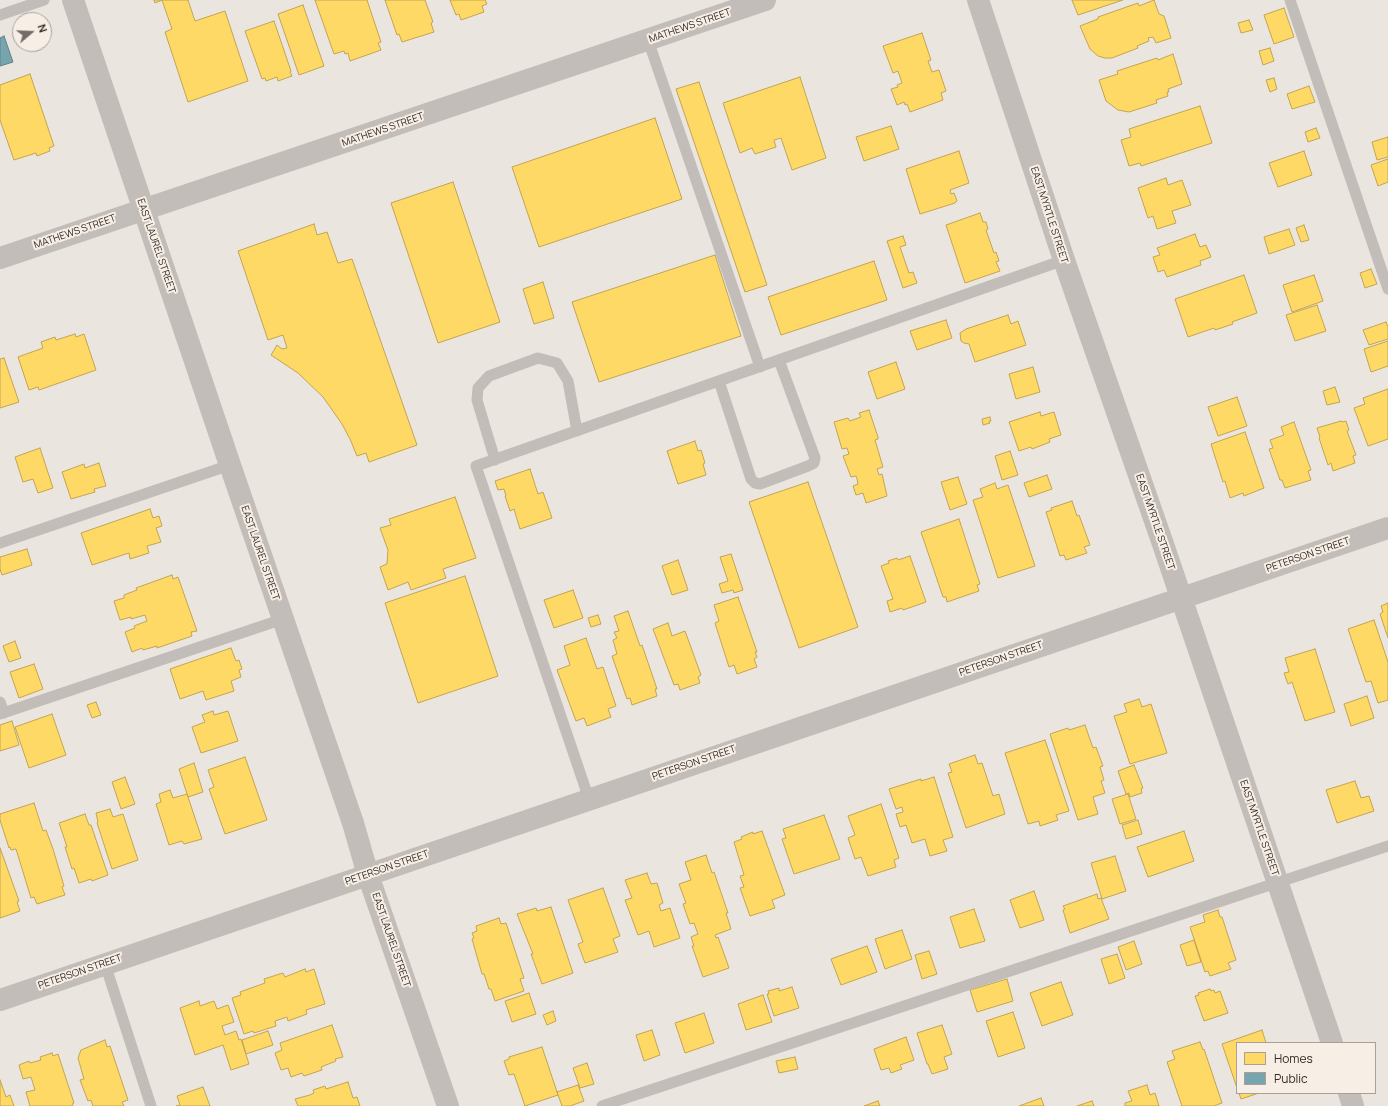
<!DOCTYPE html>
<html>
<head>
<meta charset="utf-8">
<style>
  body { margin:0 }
  #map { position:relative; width:1388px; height:1106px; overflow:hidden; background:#eae5df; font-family:Manrope,sans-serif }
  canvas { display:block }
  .legend { position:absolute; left:1236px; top:1042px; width:140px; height:52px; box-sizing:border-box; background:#f7efe6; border:1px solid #a9a09a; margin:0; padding:5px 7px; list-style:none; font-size:12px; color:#332a27 }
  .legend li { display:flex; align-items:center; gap:8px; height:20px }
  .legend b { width:20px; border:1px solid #a9a09a }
  .north { position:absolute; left:12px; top:12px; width:40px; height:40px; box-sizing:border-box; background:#f7efe6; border:1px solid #a9a09a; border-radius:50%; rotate:71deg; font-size:11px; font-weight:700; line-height:16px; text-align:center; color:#332a27 }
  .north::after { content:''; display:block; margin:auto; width:14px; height:18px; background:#736b67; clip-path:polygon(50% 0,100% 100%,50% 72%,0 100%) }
</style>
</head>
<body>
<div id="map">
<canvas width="1388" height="1106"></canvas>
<ul class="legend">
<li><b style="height:11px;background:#ffd966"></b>Homes</li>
<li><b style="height:11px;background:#76a5af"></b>Public</li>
</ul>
<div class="north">N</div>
</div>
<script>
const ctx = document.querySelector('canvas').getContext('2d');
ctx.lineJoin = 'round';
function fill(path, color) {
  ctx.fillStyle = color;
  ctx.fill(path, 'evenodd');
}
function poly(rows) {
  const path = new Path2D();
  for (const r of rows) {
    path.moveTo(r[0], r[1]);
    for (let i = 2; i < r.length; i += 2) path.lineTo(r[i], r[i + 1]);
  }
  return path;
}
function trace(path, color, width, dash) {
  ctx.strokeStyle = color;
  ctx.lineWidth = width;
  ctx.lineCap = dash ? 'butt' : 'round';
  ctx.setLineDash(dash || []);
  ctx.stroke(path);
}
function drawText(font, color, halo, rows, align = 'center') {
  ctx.font = font + ' Manrope,sans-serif';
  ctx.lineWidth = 4;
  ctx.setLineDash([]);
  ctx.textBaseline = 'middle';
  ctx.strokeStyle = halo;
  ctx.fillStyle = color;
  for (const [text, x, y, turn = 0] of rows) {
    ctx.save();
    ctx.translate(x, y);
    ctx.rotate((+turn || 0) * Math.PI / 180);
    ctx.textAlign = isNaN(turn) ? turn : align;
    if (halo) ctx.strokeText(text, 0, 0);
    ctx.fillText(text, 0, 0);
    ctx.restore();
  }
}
const homes = poly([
  [154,0,188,0,195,21,225,11,248,81,188,102,165,32,172,29,162,0,155,3,154,0],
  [315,0,367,0,381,42,378,43,381,50,350,61,348,53,345,54,344,51,334,54,315,0],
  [385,0,425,0,433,22,431,23,434,32,402,42,399,34,397,35,385,0],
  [450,0,485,0,487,4,482,6,484,12,461,20,459,14,456,15,450,0],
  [1072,0,1123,0,1078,15,1072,0],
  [1154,0,1159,14,1164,16,1171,38,1156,43,1153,37,1148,38,1149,41,1137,46,1138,48,1112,58,1105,58,1098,56,1090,49,1080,26,1098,19,1098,17,1138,3,1139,6,1154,0],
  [303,5,324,66,299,75,278,14,303,5],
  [1284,8,1294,37,1274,44,1264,15,1284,8],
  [1249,20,1253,30,1241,33,1238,23,1249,20],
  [274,21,291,71,290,72,292,76,278,81,277,77,266,81,265,78,262,79,245,31,274,21],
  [922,33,931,60,928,61,932,72,939,70,946,91,941,93,943,100,910,112,907,104,905,105,904,102,897,105,891,89,898,87,897,85,902,83,898,71,893,73,883,46,922,33],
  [1270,48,1274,61,1263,65,1259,51,1270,48],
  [1173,54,1182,84,1168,89,1169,92,1167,92,1168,96,1156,100,1157,103,1129,112,1118,110,1106,101,1099,80,1118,74,1117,71,1157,58,1158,60,1173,54],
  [30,74,54,146,49,148,50,151,37,156,36,153,14,160,0,120,0,85,30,74],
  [800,77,826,158,792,170,781,138,774,140,776,147,755,154,752,148,740,153,723,103,800,77],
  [1274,78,1277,89,1270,92,1266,80,1274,78],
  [699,82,767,285,745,292,676,89,699,82],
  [1309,86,1315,102,1292,109,1287,94,1309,86],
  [1200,106,1212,143,1141,166,1140,163,1129,166,1121,140,1131,137,1129,129,1200,106],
  [655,118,682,199,539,247,512,167,655,118],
  [891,126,899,149,864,161,856,137,891,126],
  [1316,128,1320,138,1308,142,1305,132,1316,128],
  [1388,137,1388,157,1377,160,1372,142,1388,137],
  [959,151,969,183,950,190,951,194,954,193,957,201,955,203,920,214,906,169,959,151],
  [1304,151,1312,175,1278,187,1269,163,1304,151],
  [1388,159,1388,182,1378,186,1371,165,1388,159],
  [1166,178,1168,185,1182,180,1191,205,1172,211,1176,223,1157,229,1153,216,1148,218,1138,188,1166,178],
  [453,182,500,322,438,343,391,203,453,182],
  [980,213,983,222,986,222,988,229,986,230,994,253,996,252,999,261,996,262,1000,271,965,283,946,225,980,213],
  [314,224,317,235,327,232,338,263,352,259,417,445,369,462,366,453,357,456,350,439,342,424,323,397,298,373,271,355,277,345,282,349,287,348,283,335,268,340,238,251,314,224],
  [1304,225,1309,240,1301,242,1296,228,1304,225],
  [1289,229,1295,245,1269,254,1264,237,1289,229],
  [1195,234,1200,247,1206,245,1211,257,1200,261,1201,265,1167,277,1164,270,1158,272,1153,257,1160,255,1157,248,1195,234],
  [903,236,906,245,900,247,909,273,913,272,917,283,903,288,887,241,903,236],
  [715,255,741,336,599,382,572,302,715,255],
  [874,261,887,300,781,335,768,297,874,261],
  [1371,269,1377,284,1365,288,1360,273,1371,269],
  [1244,275,1257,313,1232,322,1233,324,1215,330,1214,328,1188,337,1175,299,1244,275],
  [1314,275,1323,301,1292,312,1283,285,1314,275],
  [543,282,554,318,534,324,523,289,543,282],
  [1317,305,1326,331,1295,341,1286,315,1317,305],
  [1008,315,1011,324,1018,321,1026,345,975,362,969,344,964,343,961,341,960,333,966,329,1008,315],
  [946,320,952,338,917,350,910,331,946,320],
  [1386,322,1388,327,1388,339,1369,345,1363,330,1386,322],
  [75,334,76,337,84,334,96,370,39,390,38,387,29,390,18,357,43,348,41,342,55,337,56,340,75,334],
  [1388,341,1388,366,1371,372,1364,349,1388,341],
  [4,358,19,402,0,408,0,359,4,358],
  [896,362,905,389,877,399,868,372,896,362],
  [1033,367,1040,392,1016,399,1009,374,1033,367],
  [1335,387,1340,402,1327,405,1323,391,1335,387],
  [1388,389,1388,439,1368,446,1354,408,1365,404,1363,398,1388,389],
  [1237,397,1247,426,1218,436,1208,407,1237,397],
  [869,410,878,437,878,439,875,440,883,467,877,469,879,475,882,474,887,496,866,503,863,493,856,495,853,486,858,484,857,479,856,476,851,477,843,456,849,454,847,448,842,449,834,422,848,418,850,421,861,417,859,413,869,410],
  [1040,412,1041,416,1054,412,1061,435,1049,439,1050,442,1032,449,1031,447,1019,451,1009,422,1040,412],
  [990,417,991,421,989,421,990,423,983,425,982,419,990,417],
  [1341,421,1342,422,1346,421,1349,430,1347,431,1356,455,1353,456,1355,463,1333,471,1331,463,1328,465,1319,438,1320,437,1317,428,1341,421],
  [1294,422,1311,470,1308,471,1311,480,1285,488,1282,480,1280,480,1269,449,1273,448,1270,440,1284,435,1281,427,1294,422],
  [1245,432,1264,488,1244,496,1243,493,1230,498,1225,481,1223,482,1211,444,1245,432],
  [695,441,698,451,701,450,705,463,703,464,706,475,678,484,667,451,695,441],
  [40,448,53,488,38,493,33,479,23,482,15,457,40,448],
  [1010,451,1018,475,1002,480,995,456,1010,451],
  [99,463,106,486,94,489,95,492,71,499,62,472,84,464,85,468,99,463],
  [530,469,538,494,543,492,552,518,520,529,514,509,510,511,505,496,506,496,504,489,498,490,495,481,530,469],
  [1047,475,1052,489,1029,497,1024,483,1047,475],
  [958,477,967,504,950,510,941,482,958,477],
  [808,482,858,627,799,648,749,502,808,482],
  [995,483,997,489,1008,485,1035,566,998,578,973,500,983,497,980,489,995,483],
  [455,497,476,558,443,569,446,578,411,590,408,582,388,590,380,567,387,564,388,550,380,528,391,525,389,519,455,497],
  [1072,501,1077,516,1079,515,1090,545,1084,547,1087,553,1066,560,1064,555,1060,556,1046,512,1052,510,1051,508,1072,501],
  [150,509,153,518,159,516,162,526,156,528,161,542,147,546,149,553,130,559,129,553,92,565,81,533,150,509],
  [959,519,980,584,977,585,979,591,947,602,946,597,943,597,921,532,959,519],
  [27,549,32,565,2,575,0,569,0,557,27,549],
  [731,554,743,590,734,593,733,590,722,593,719,584,728,581,720,557,731,554],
  [910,556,926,602,903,610,902,608,890,612,887,601,893,599,881,566,889,563,888,561,897,558,898,560,910,556],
  [678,560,688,590,672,595,662,566,678,560],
  [172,575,173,579,178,577,197,631,191,632,192,636,157,648,157,646,143,650,142,648,132,652,125,632,135,628,134,626,147,621,145,615,131,619,131,617,120,620,114,601,124,598,124,595,137,590,136,588,172,575],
  [465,576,498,676,418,703,385,603,465,576],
  [573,590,583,618,554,628,544,600,573,590],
  [738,597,757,652,755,652,757,657,754,659,757,667,737,674,734,665,729,667,715,623,719,621,714,605,738,597],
  [1388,603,1388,638,1380,614,1383,612,1381,606,1388,603],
  [628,611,640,646,642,645,657,689,655,689,657,696,632,705,630,698,627,699,612,656,617,654,613,640,617,638,614,632,619,631,614,616,628,611],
  [598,615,601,624,591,627,588,618,598,615],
  [1374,620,1388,662,1388,700,1378,703,1371,681,1366,682,1348,629,1374,620],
  [668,623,672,636,685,631,701,675,698,677,700,683,680,690,678,684,674,685,653,629,668,623],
  [586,638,597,669,603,667,616,706,608,709,611,717,587,726,584,718,576,721,557,670,570,665,564,646,586,638],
  [15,641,21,658,9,662,3,646,15,641],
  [231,648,236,661,239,660,242,669,239,670,241,677,231,681,234,691,206,700,203,691,180,699,170,669,231,648],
  [1315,649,1335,712,1305,721,1292,682,1288,684,1284,673,1289,672,1285,658,1315,649],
  [34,664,43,689,19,698,10,672,34,664],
  [1367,696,1374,718,1351,726,1344,704,1367,696],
  [1139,699,1142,707,1151,704,1167,753,1130,764,1114,716,1127,712,1124,704,1139,699],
  [96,702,101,715,92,718,87,705,96,702],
  [213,711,214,715,228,711,238,741,201,753,192,727,205,722,202,715,213,711],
  [52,714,66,755,29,768,15,727,52,714],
  [12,721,19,745,0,751,0,725,12,721],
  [1085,725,1093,748,1096,747,1103,766,1100,767,1104,780,1101,781,1105,793,1093,797,1098,814,1078,820,1050,734,1068,728,1069,730,1085,725],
  [1045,740,1069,811,1056,815,1058,820,1040,826,1039,821,1028,824,1005,753,1045,740],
  [975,755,978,764,982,763,993,796,999,794,1005,814,966,828,948,773,952,772,949,764,975,755],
  [245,757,267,820,225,834,209,789,214,787,208,770,245,757],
  [194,763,203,792,188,797,179,769,194,763],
  [1134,765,1143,788,1141,789,1142,793,1130,797,1129,793,1126,794,1118,771,1134,765],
  [125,777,135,804,121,809,112,782,125,777],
  [934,777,953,837,943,840,947,851,930,856,925,839,912,843,906,825,900,827,896,814,903,812,902,807,896,809,889,789,921,779,921,781,934,777],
  [1355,781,1361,798,1369,796,1374,811,1337,823,1326,790,1355,781],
  [170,790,173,798,187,794,202,839,184,844,182,841,169,845,156,804,161,802,159,794,170,790],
  [1128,794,1136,819,1120,824,1112,799,1128,794],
  [34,803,43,831,46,830,53,849,64,886,62,887,65,895,37,904,34,897,31,898,16,849,11,850,10,847,9,848,0,820,0,814,34,803],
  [881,804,899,858,894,860,896,867,868,876,861,857,855,859,848,838,855,835,848,816,881,804],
  [110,809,113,817,123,814,138,860,112,869,97,823,98,822,96,813,110,809],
  [85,814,89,825,91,825,108,875,92,881,91,879,79,883,74,868,72,869,65,847,67,847,59,823,85,814],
  [824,815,840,859,794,874,782,839,786,838,783,829,824,815],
  [1138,820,1142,834,1126,839,1122,825,1138,820],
  [762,831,785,895,772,900,775,908,750,916,740,888,744,887,740,876,744,875,734,842,742,839,741,837,753,832,753,834,762,831],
  [1184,831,1194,861,1148,877,1137,847,1184,831],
  [0,848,19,901,17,902,20,911,0,918,0,848],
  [706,855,712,873,714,872,728,913,726,913,731,929,715,935,716,938,718,937,729,968,703,977,692,946,694,946,691,937,698,934,694,923,690,924,683,904,686,903,679,884,691,880,685,862,706,855],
  [1115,856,1126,891,1102,899,1091,863,1115,856],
  [647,873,651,884,657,883,663,903,659,905,661,911,670,908,680,938,654,947,649,931,638,935,625,900,632,898,625,880,647,873],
  [603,888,620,936,613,939,618,952,585,963,578,944,583,942,568,900,603,888],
  [1034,891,1044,920,1020,928,1010,900,1034,891],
  [1097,894,1098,899,1101,898,1109,919,1070,933,1063,910,1065,909,1063,906,1097,894],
  [551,907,573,973,542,984,531,954,533,954,517,914,536,908,537,911,551,907],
  [974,909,985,941,960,948,950,917,974,909],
  [1218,910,1220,917,1222,917,1236,960,1228,963,1231,969,1210,976,1208,971,1205,972,1190,927,1205,922,1203,915,1218,910],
  [499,918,501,924,506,923,524,978,520,979,524,991,495,1001,491,989,489,989,484,974,482,974,472,939,474,938,472,933,477,931,476,926,499,918],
  [902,930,912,959,885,969,875,939,902,930],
  [1194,940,1201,962,1187,966,1180,945,1194,940],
  [1134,941,1142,964,1126,970,1118,947,1134,941],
  [867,946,877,972,841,985,831,959,867,946],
  [929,951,937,974,922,979,915,955,929,951],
  [1117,954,1125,978,1109,984,1101,959,1117,954],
  [305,969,306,972,314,969,325,1004,306,1010,307,1014,288,1021,287,1017,275,1021,276,1026,254,1033,253,1031,244,1034,232,998,241,995,240,992,265,983,264,979,283,973,285,977,305,969],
  [1007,979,1013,1001,977,1012,970,990,1007,979],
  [1061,982,1073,1015,1042,1026,1030,993,1061,982],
  [792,987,799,1008,774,1016,767,994,769,994,768,991,779,988,779,991,792,987],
  [1210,989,1211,991,1214,990,1215,993,1220,991,1228,1013,1204,1021,1195,996,1199,995,1198,993,1210,989],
  [529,993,536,1014,512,1022,505,1001,529,993],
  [763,995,772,1022,746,1030,738,1004,763,995],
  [199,1001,200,1006,214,1001,217,1009,228,1005,234,1022,222,1026,225,1035,236,1031,239,1040,241,1039,249,1064,231,1070,223,1045,195,1055,180,1008,199,1001],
  [553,1011,556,1021,547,1025,543,1015,553,1011],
  [1013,1012,1025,1048,998,1057,986,1021,1013,1012],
  [704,1013,714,1043,685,1053,675,1023,704,1013],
  [332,1025,343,1057,335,1059,336,1061,321,1067,322,1070,304,1076,302,1073,291,1077,288,1068,281,1070,275,1053,282,1050,280,1043,332,1025],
  [942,1025,952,1054,944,1057,948,1069,932,1074,928,1064,927,1064,917,1033,942,1025],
  [652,1030,660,1055,644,1061,636,1035,652,1030],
  [1262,1030,1266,1043,1237,1043,1237,1088,1222,1044,1262,1030],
  [268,1031,273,1045,246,1054,242,1040,268,1031],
  [906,1037,914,1060,900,1065,902,1069,891,1073,889,1068,881,1070,874,1049,906,1037],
  [105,1040,107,1047,110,1046,128,1100,122,1102,124,1106,93,1106,91,1100,88,1101,80,1080,84,1079,78,1058,81,1050,105,1040],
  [1200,1042,1203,1050,1204,1049,1222,1103,1214,1106,1182,1106,1167,1062,1175,1059,1172,1051,1200,1042],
  [542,1047,558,1095,525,1106,514,1074,509,1075,504,1061,509,1059,509,1057,542,1047],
  [52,1053,53,1056,58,1054,74,1103,72,1104,73,1106,30,1106,26,1092,35,1090,31,1077,23,1079,19,1065,29,1061,30,1063,41,1060,40,1057,52,1053],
  [795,1057,798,1069,779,1073,776,1061,795,1057],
  [587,1063,594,1084,580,1088,573,1068,587,1063],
  [0,1080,6,1097,10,1095,14,1106,0,1106,0,1080],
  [348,1082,353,1098,357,1097,360,1106,298,1106,295,1099,310,1095,314,1093,313,1090,325,1086,326,1089,348,1082],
  [578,1085,584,1101,570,1106,562,1106,557,1092,578,1085],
  [1147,1085,1150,1095,1155,1093,1159,1106,1125,1106,1125,1103,1132,1101,1128,1091,1147,1085],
  [203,1087,210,1106,176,1106,180,1105,177,1096,203,1087],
  [1239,1093,1259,1093,1241,1099,1239,1093],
  [1041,1098,1044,1106,1019,1106,1041,1098],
  [878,1101,880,1106,864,1106,878,1101],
  [1092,1101,1094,1106,1077,1106,1092,1101]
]);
const public = poly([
  [4,36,13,62,0,66,0,38,4,36]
]);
const service = poly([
  [1290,0,1388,289],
  [0,15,44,0],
  [648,40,760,367],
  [719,381,751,479,755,483,760,484,808,466,814,463,815,458,779,360],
  [495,460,477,400,478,388,489,376,538,358,557,363,568,381,577,431],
  [0,543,230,465],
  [0,702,4,713],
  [0,714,283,619],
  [589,799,476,466,1064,260],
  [105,964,151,1106],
  [602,1106,1388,846]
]);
const minor = poly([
  [73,0,230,465,283,619,353,823,368,875,448,1106],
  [978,0,1064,260,1164,547,1332,1043],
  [0,258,765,0],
  [0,1000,1388,528],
  [1349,1093,1353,1106]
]);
const streetNames = [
  ["MATHEWS STREET",690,26,-19],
  ["MATHEWS STREET",383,130,-19],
  ["EAST MYRTLE STREET",1049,215,72],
  ["MATHEWS STREET",75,232,-19],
  ["EAST LAUREL STREET",156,246,71],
  ["EAST MYRTLE STREET",1155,522,71],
  ["EAST LAUREL STREET",260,553,71],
  ["PETERSON STREET",1308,555,-19],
  ["PETERSON STREET",1001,659,-19],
  ["PETERSON STREET",694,763,-19],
  ["EAST MYRTLE STREET",1259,828,71],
  ["PETERSON STREET",387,868,-19],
  ["EAST LAUREL STREET",391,940,71],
  ["PETERSON STREET",80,972,-19]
];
fill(homes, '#ffd966');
trace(homes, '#c2a453', 1);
fill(public, '#76a5af');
trace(public, '#628086', 1);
trace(service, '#c2bdb8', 11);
trace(minor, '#c2bdb8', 22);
drawText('10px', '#332a27', '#f7efe6', streetNames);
</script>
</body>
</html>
